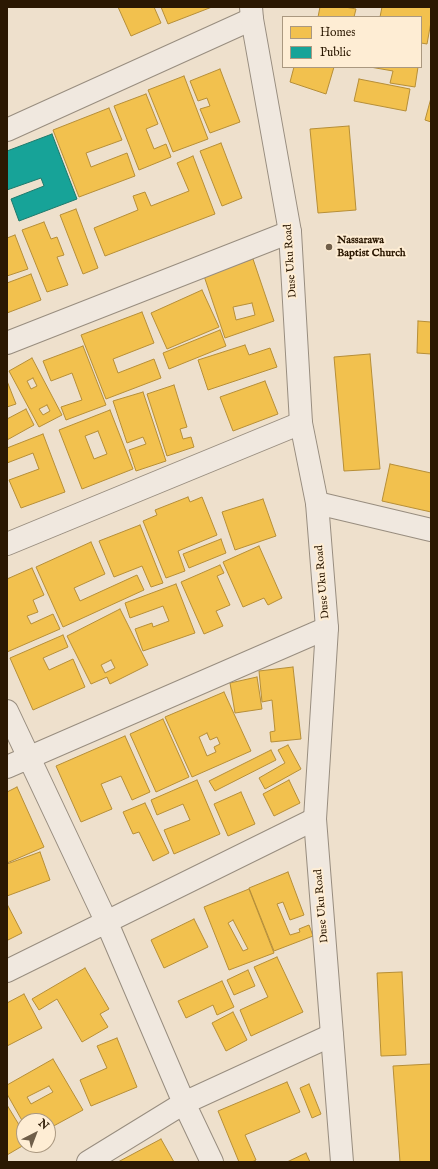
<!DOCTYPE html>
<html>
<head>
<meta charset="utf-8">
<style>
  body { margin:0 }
  #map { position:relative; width:438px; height:1169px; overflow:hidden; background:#eee0cc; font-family:"IM FELL English",serif }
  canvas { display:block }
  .frame { position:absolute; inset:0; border:8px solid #2b1802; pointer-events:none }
  .legend { position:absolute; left:282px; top:16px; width:140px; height:52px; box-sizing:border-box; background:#feedd4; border:1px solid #aa9880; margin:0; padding:5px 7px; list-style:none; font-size:12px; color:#2b1802 }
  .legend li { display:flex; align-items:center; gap:8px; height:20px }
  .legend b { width:20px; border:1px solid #aa9880 }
  .north { position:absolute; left:16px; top:1113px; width:40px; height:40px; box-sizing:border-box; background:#feedd4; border:1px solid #aa9880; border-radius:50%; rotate:42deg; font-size:11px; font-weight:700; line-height:16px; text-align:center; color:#2b1802 }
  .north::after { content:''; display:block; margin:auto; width:14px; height:18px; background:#6f5e49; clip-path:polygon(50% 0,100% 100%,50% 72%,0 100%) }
</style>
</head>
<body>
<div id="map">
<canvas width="438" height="1169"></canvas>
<div class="frame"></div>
<ul class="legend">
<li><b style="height:11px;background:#f2c14e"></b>Homes</li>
<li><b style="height:11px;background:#17a398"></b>Public</li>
</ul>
<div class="north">N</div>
</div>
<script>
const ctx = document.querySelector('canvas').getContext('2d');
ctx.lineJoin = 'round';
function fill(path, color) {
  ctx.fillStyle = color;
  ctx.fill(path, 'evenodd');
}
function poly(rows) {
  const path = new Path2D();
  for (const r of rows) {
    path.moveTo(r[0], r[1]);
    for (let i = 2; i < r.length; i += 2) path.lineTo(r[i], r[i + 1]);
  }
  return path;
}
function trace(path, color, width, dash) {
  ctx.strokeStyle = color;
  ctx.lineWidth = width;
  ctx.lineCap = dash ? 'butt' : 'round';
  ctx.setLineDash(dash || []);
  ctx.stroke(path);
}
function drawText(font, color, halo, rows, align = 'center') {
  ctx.font = font + ' "IM FELL English",serif';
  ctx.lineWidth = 4;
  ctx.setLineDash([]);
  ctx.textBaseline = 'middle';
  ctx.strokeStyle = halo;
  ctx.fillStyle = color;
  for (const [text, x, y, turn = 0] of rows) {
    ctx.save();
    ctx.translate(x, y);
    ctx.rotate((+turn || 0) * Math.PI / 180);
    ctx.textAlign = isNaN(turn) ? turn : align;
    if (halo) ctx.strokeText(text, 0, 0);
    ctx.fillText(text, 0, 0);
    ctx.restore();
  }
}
const homes = poly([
  [118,7,154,7,161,23,131,36,118,7],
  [161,7,212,7,168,24,161,7],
  [320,7,345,7,356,9,354,17,318,17,320,7],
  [382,7,431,7,431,22,427,44,421,43,421,17,380,17,382,7],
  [294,67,334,67,326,94,290,82,294,67],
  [370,67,418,67,415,87,390,83,393,71,370,67],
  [220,69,240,122,210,133,200,109,210,106,207,98,198,101,190,81,220,69],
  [184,76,208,139,173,152,148,90,184,76],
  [359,79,410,89,406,111,354,101,359,79],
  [146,94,158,124,146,129,154,149,166,144,171,157,139,170,114,106,146,94],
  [431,98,431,122,425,120,431,98],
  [109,108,122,140,86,153,91,167,127,153,135,176,79,197,53,130,109,108],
  [349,126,356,210,318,213,310,129,349,126],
  [221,143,242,198,222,206,200,151,221,143],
  [193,156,215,214,105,256,94,228,138,210,133,196,145,192,151,206,189,191,177,163,193,156],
  [76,209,98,268,83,274,60,215,76,209],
  [44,222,51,239,57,237,64,255,57,257,68,285,47,292,22,230,44,222],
  [15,235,28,269,7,276,7,238,15,235],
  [253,259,274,321,225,338,204,276,253,259],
  [252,303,255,315,236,320,233,307,252,303],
  [31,274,41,300,7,313,7,283,31,274],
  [202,290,219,327,167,349,151,313,202,290],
  [142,312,154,343,113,359,118,373,154,359,161,378,106,399,81,335,142,312],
  [418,321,431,322,431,354,417,353,418,321],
  [220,330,226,346,169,369,163,353,220,330],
  [245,345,249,355,270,348,277,367,208,390,198,360,245,345],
  [83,346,106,405,66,420,61,407,82,400,72,373,51,381,43,361,83,346],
  [370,354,380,469,344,471,334,357,370,354],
  [32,358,62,415,39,427,9,371,32,358],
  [33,378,37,386,31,389,27,381,33,378],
  [47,405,50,411,43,415,39,409,47,405],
  [7,381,16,404,7,407,7,381],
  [265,381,278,414,233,431,220,397,265,381],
  [174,385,187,427,180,429,183,439,191,437,194,447,167,456,147,394,174,385],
  [143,392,166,461,136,471,129,450,146,444,143,437,127,443,113,401,143,392],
  [26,409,34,425,7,440,7,419,26,409],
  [110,410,133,469,82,489,59,430,110,410],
  [98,431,107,454,94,459,85,436,98,431],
  [43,434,65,492,21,508,9,480,39,469,33,453,7,463,7,448,43,434],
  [390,464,431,473,431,512,382,501,390,464],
  [188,497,190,502,202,497,217,535,178,551,185,571,166,578,143,521,157,515,155,510,188,497],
  [263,499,276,536,235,550,222,512,263,499],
  [140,525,163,583,151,587,142,566,114,577,99,541,140,525],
  [221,539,226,553,189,568,183,554,221,539],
  [91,542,105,574,74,588,80,601,137,575,144,590,63,627,36,567,91,542],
  [259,546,282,598,268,605,264,598,243,607,223,562,259,546],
  [220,565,224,573,217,576,230,605,216,611,223,626,204,634,181,582,220,565],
  [32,568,44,595,33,600,38,612,27,616,31,624,53,614,60,629,7,652,7,579,32,568],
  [176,584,195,633,143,651,135,629,152,623,153,627,169,621,163,606,130,618,125,603,176,584],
  [120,609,148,665,110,684,107,677,91,684,67,636,120,609],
  [111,660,115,668,105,673,101,665,111,660],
  [63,635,68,647,43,658,49,670,73,659,85,687,33,710,10,658,63,635],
  [293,667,301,739,271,742,270,732,275,731,272,700,262,702,259,671,293,667],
  [257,677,262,709,235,713,230,683,257,677],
  [224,692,251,751,192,777,165,717,224,692],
  [207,733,210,740,217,737,220,744,214,747,216,752,207,756,199,737,207,733],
  [163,719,189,777,156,792,130,734,163,719],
  [125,736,150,792,132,800,121,776,101,784,112,809,81,822,56,766,125,736],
  [288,745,301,769,265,789,259,778,285,763,278,750,288,745],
  [271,750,276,760,215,791,209,781,271,750],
  [197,780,220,834,174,854,164,830,190,820,183,804,157,815,151,800,197,780],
  [289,780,300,803,274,816,263,794,289,780],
  [17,787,44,847,7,863,7,792,17,787],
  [241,792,255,824,228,836,214,804,241,792],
  [145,803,169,853,153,861,139,832,133,834,123,812,145,803],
  [40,852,50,880,7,896,7,864,40,852],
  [288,872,304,915,290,920,283,902,277,904,290,935,300,932,299,929,309,925,313,936,274,951,249,888,288,872],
  [249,889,274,953,229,970,204,907,249,889],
  [233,920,248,949,243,951,228,923,233,920],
  [7,904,22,933,8,940,7,938,7,904],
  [194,919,208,947,164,968,151,940,194,919],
  [277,957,303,1012,251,1036,240,1010,268,997,254,967,277,957],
  [85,968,109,1009,100,1014,108,1027,82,1042,57,999,39,1010,32,999,85,968],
  [248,970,255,986,234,995,227,980,248,970],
  [402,972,406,1055,381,1056,377,973,402,972],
  [222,981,234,1007,217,1015,213,1005,186,1018,178,1001,222,981],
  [24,994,42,1028,7,1046,7,1003,24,994],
  [233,1012,247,1040,226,1051,212,1023,233,1012],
  [117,1038,137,1087,91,1106,80,1080,107,1068,97,1046,117,1038],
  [53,1059,83,1110,48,1129,48,1121,24,1121,24,1124,7,1094,7,1085,53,1059],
  [49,1086,53,1092,31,1104,27,1097,49,1086],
  [431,1064,431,1162,400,1162,393,1066,431,1064],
  [287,1082,300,1112,245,1135,256,1160,252,1162,239,1162,218,1111,287,1082],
  [309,1084,321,1114,312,1118,300,1088,309,1084],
  [7,1105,24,1133,24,1145,7,1155,7,1131,8,1130,7,1129,7,1105],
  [161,1139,174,1162,118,1162,161,1139],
  [306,1153,310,1162,287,1162,306,1153]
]);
const public = poly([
  [52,134,77,199,19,221,11,199,44,186,41,178,7,190,7,151,52,134]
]);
const minor = poly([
  [7,130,252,19],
  [7,343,290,232],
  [317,503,431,530],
  [7,544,301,423],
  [7,711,107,923,184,1103,212,1162],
  [7,767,327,628],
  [7,971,315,819],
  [88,1162,184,1103,332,1035]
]);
const tertiary = poly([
  [251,7,252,19,290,232,301,423,317,503,327,628,315,819,342,1162]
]);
const markers = [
  [329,247,4,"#6f5e49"]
];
const poiNames = [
  ["Nassarawa",337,241],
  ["Baptist Church",337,254]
];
const streetNames = [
  ["Duse Uku Road",291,261,-94],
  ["Duse Uku Road",323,582,-95],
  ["Duse Uku Road",322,906,-95]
];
fill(homes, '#f2c14e');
trace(homes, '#b68e37', 1);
fill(public, '#17a398');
trace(public, '#1d796b', 1);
trace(minor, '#988d7f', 24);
trace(tertiary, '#988d7f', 24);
trace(minor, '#f0e8df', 22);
trace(tertiary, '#f0e8df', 22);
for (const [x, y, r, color] of markers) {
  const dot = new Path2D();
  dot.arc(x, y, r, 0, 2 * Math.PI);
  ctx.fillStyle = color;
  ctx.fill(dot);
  trace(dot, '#feedd4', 1.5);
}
drawText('bold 11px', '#2b1802', '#feedd4', poiNames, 'left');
drawText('11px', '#2b1802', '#feedd4', streetNames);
</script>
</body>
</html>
